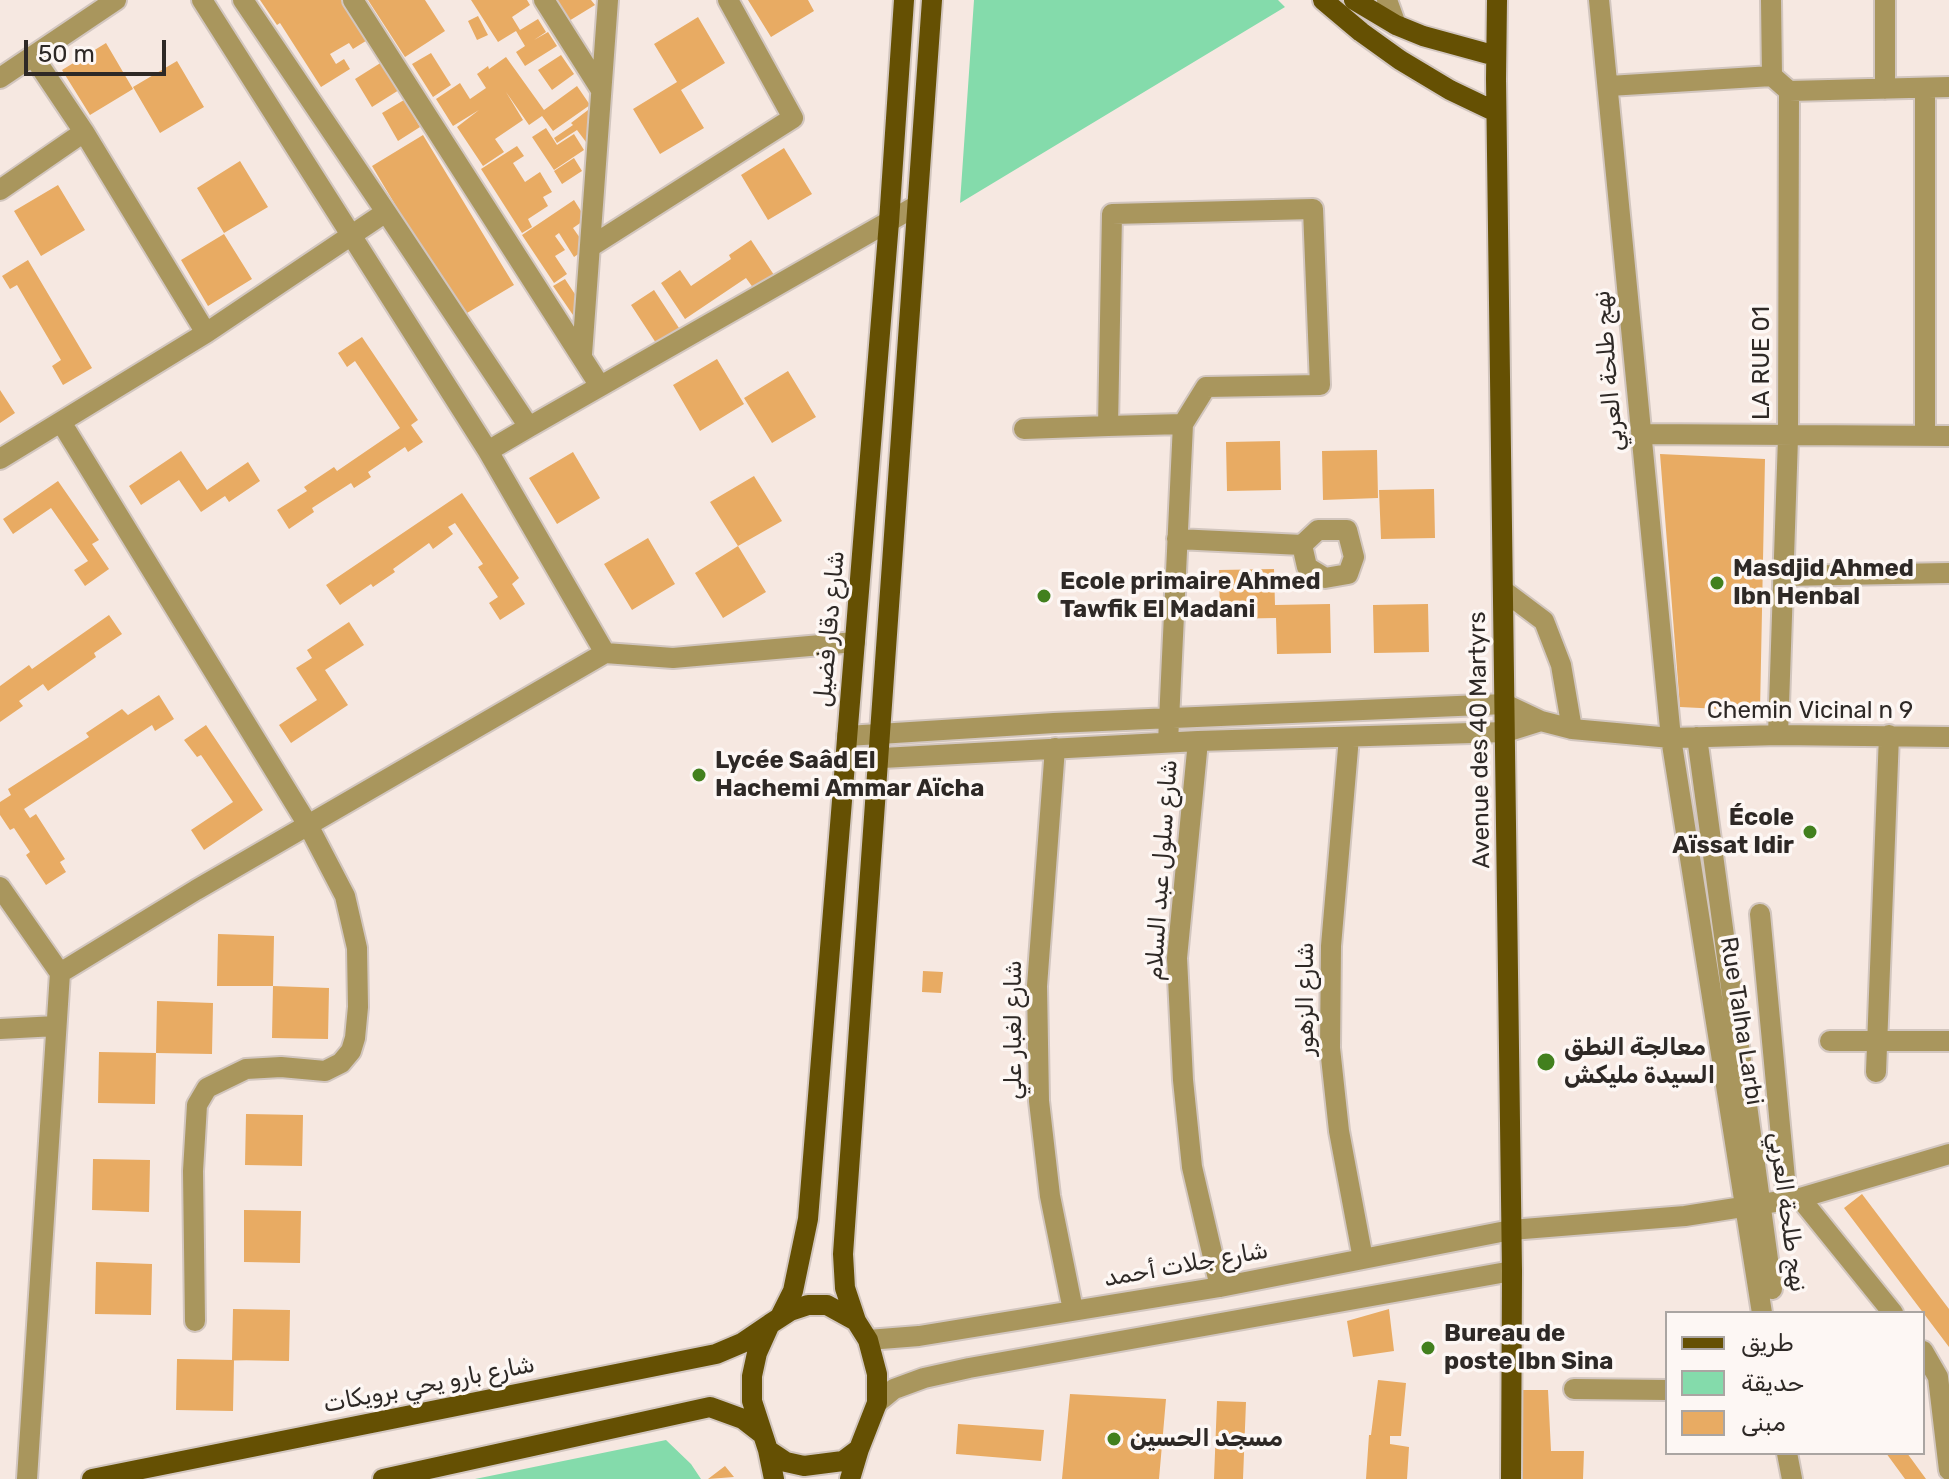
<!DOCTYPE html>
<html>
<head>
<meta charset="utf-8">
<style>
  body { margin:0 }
  #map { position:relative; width:1949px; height:1479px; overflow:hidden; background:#f6e8e1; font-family:Rubik,"Noto Naskh Arabic",sans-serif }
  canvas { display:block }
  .legend { position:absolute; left:1665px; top:1311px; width:260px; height:144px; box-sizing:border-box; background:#fdf7f4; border:2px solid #aaa5a2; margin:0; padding:10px 14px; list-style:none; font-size:24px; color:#2e2926 }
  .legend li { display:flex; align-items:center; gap:16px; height:40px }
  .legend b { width:40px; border:2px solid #aaa5a2 }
  .scale { position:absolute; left:24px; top:40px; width:142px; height:36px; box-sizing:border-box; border:4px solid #2e2926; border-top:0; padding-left:10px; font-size:24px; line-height:28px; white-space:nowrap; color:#2e2926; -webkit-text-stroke:6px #fdf7f4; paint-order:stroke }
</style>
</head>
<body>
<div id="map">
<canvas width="1949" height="1479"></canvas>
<ul class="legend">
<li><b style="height:10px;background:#655003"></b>طريق</li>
<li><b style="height:22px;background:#84dbab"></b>حديقة</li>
<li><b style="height:22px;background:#e8ab63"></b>مبنى</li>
</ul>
<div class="scale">50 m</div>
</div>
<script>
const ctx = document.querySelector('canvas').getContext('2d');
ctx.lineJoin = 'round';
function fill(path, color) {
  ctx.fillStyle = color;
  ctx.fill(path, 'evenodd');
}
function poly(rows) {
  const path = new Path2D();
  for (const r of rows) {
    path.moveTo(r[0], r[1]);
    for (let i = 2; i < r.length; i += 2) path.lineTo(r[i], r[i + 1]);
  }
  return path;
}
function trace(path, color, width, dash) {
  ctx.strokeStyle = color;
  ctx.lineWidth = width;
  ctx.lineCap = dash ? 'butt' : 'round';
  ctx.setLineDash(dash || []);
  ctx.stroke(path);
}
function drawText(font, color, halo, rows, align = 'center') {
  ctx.font = font + ' Rubik,"Noto Naskh Arabic",sans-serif';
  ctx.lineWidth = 7;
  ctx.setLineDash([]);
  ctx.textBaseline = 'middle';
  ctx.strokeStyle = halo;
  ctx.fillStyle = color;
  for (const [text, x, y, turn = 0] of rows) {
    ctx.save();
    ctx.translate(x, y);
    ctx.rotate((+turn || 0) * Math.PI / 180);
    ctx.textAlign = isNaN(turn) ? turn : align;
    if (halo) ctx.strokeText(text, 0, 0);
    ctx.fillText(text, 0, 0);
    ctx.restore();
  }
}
const green = poly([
  [974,0,1278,0,1285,7,960,203],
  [666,1440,691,1464,701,1479,475,1479]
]);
const building = poly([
  [260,0,343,0,369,39,353,49,349,43,330,54,336,64,344,59,350,69,321,87,280,23,277,25],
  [368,0,425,0,445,31,405,57],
  [471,0,527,0,530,5,512,17,520,30,538,19,546,32,534,40,548,32,557,46,525,66,516,52,525,46,516,31,498,42],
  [549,0,591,0,595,5,564,24],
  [748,0,808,0,814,11,771,37],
  [478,16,488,35,477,40,468,21],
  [698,17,725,63,681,90,704,128,660,154,633,109,677,82,654,44],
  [106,43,133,89,90,115,62,70],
  [431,53,451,85,433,97,412,64],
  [561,55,574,74,552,90,538,70],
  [506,57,544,110,577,86,590,105,553,131,542,116,529,125,506,92,523,120,495,139,504,152,483,166,457,127,479,110,453,126,436,99,460,83,470,99,486,88,477,74,488,66,489,69],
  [177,61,204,107,160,133,133,87],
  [382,62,399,90,372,107,355,79],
  [404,100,420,127,398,141,382,113],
  [588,110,606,133,589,146,577,130,557,143,554,138,573,125,571,123],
  [546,128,557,145,574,134,584,150,554,170,532,137],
  [423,135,514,285,462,316,372,166],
  [517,146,524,156,513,163,525,182,540,172,552,192,543,197,548,206,528,219,532,227,522,233,481,169],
  [784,148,812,194,768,220,741,175],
  [574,158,582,171,562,184,554,171],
  [240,161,268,207,224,233,197,188],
  [58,185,85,230,41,256,14,211],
  [574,200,586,219,573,228,587,248,574,257,559,233,555,236,565,250,555,256,567,274,554,283,522,235],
  [224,234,252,279,208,306,181,260],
  [751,240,774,275,754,289,746,278,685,319,661,283,680,270,691,286,731,259,729,255],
  [28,260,92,368,63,385,52,366,61,360,17,285,10,289,2,276],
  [565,279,584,308,573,315,553,286],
  [654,290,679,328,656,343,631,305],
  [362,337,418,420,411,425,423,442,408,452,405,447,368,472,371,477,354,488,351,483,312,508,314,512,289,529,277,510,307,491,304,487,334,467,337,471,400,428,355,361,347,367,338,353],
  [717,359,744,404,700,431,673,385],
  [788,371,816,417,772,443,744,398],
  [0,390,15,413,0,423],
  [1280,441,1281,490,1227,491,1226,442],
  [1377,450,1378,498,1323,500,1322,451],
  [181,451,207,490,248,462,260,481,229,502,225,496,201,512,179,480,141,505,129,486],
  [573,452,600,498,557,524,529,478],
  [1660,454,1765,459,1760,711,1680,707],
  [754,476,782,521,738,546,710,502],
  [58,481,99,540,92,544,109,569,85,586,74,570,88,561,51,508,13,534,3,519],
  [1434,489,1435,538,1381,539,1379,490],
  [462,493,519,578,512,584,525,604,500,620,489,603,498,597,478,567,483,564,455,523,448,527,453,534,433,549,429,543,393,569,395,572,373,587,371,584,340,605,326,585],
  [648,538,675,584,632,610,604,564],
  [738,546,766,592,723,618,695,573],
  [1274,569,1275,605,1330,604,1331,653,1277,654,1276,618,1220,619,1219,570],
  [1428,604,1429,652,1374,653,1373,605],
  [109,615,122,634,94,653,96,657,48,691,43,684,19,701,23,706,0,722,0,686,29,665,32,669],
  [349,622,364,645,325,670,348,705,291,743,279,725,317,700,296,668,312,658,307,650],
  [159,695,174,719,155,731,152,725,24,809,30,818,36,814,65,859,60,862,66,872,46,885,26,855,30,852,14,828,10,830,0,815,0,802,11,795,8,789,89,737,86,733,122,709,128,715],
  [206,725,263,810,204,850,191,830,233,802,201,755,197,757,184,740],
  [218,934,274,936,273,986,329,988,328,1039,272,1038,273,986,217,986],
  [923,971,943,972,941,993,922,992],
  [157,1001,213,1003,212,1054,156,1053],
  [99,1052,156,1053,155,1104,98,1103],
  [246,1114,303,1115,302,1166,245,1165],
  [93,1159,150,1160,149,1212,92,1210],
  [1862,1194,1949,1309,1949,1347,1844,1208],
  [244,1210,301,1211,300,1263,244,1262],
  [96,1262,152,1264,151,1315,95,1314],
  [233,1309,290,1310,289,1361,232,1360],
  [1389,1309,1394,1351,1353,1357,1347,1321],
  [177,1359,234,1360,233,1411,176,1410],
  [1378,1380,1406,1383,1401,1436,1390,1436,1390,1444,1409,1447,1407,1479,1366,1479,1369,1435,1371,1435],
  [1518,1390,1548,1390,1551,1451,1584,1451,1583,1479,1518,1479],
  [1070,1394,1166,1399,1159,1479,1062,1479],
  [1217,1401,1246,1402,1243,1479,1214,1479],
  [958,1424,1044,1430,1041,1461,956,1454],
  [1886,1453,1907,1453,1926,1479,1905,1479],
  [725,1466,734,1477,708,1479]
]);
const minor = poly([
  [202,0,488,451,605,653],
  [243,0,386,212],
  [353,0,600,386],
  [544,0,601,90],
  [1387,0,1396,25],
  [1599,0,1671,738,1762,1313],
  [1771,0,1772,76,1789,91,1788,438,1778,735],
  [33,56,84,132,206,333],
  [0,78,116,0],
  [1609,86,1772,76],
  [1885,89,1885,0],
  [1789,91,1949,87],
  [0,190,84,132],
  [590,247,793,118,728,0],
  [582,354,608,0],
  [61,422,308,825,345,896,357,948,358,1007,355,1038,351,1051,341,1063,325,1071,281,1067,246,1069,207,1088,197,1105,193,1171,195,1321],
  [1024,429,1108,426],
  [1641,434,1949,436],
  [1925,436,1925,88],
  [488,451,529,427],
  [0,459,206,333,386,212,529,427,916,206],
  [1177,539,1302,545,1307,567,1325,578,1348,574,1354,557,1347,530,1318,530,1302,545],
  [1783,576,1949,573],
  [1504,591,1544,621,1561,665,1572,729],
  [847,736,1054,723,1505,704,1541,721,1572,729,1671,738,1778,735,1949,737],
  [1349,737,1331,946,1330,1048,1339,1131,1363,1259],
  [1697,737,1772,1289],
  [1198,741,1177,958,1183,1080,1192,1167,1220,1287],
  [1168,742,1183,424,1206,387,1320,385,1313,209,1112,214,1108,426,1183,424],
  [1055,748,1037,986,1039,1101,1050,1196,1073,1310],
  [845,760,1198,741,1506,732,1541,721],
  [0,887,60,973,27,1479],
  [1760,914,1787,1200],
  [60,973,196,890,605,653,673,658,855,642],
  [0,1029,56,1026],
  [1830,1041,1949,1041],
  [1876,1072,1889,735],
  [1800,1198,1893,1313],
  [868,1340,919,1336,1220,1287,1511,1230,1685,1216,1800,1198,1949,1154],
  [1923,1351,1938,1377,1949,1470],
  [1574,1389,1667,1390],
  [877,1403,894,1389,924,1378,969,1368,1512,1271],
  [1787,1453,1792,1479]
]);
const major = poly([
  [1323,0,1361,32,1400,60,1450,90,1496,112],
  [1354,0,1396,25,1423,36,1496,56],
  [1497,0,1496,79,1512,1271,1511,1479],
  [808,1305,827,1305,856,1321,868,1340,877,1374,877,1403,859,1449,843,1461,804,1466,786,1462,768,1450,752,1401,752,1376,757,1353,770,1324,790,1311,808,1305],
  [780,1317,793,1291,808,1219,889,222,904,0],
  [856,1321,845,1288,843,1254,932,0],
  [768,1450,774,1479],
  [92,1479,716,1354,742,1343,770,1324],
  [383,1479,710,1407,743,1419,761,1433],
  [850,1479,859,1449]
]);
const markers = [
  [1717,583,8,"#42801e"],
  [1044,596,8,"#42801e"],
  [699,775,8,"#42801e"],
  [1810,832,8,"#42801e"],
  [1546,1062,10,"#42801e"],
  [1428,1348,8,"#42801e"],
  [1114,1439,8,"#42801e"]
];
const streetNames = [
  ["LA RUE 01",1762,363,-90],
  ["نهج طلحة العربي",1609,371,-95],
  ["شارع دقار فضيل",830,629,-85],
  ["Chemin Vicinal n 9",1810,711],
  ["Avenue des 40 Martyrs",1480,740,-91],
  ["شارع سلول عبد السلام",1162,870,-86],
  ["شارع الزهور",1306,999,-90],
  ["Rue Talha Larbi",1741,1021,81],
  ["شارع لغبار علي",1014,1030,-90],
  ["نهج طلحة العربي",1787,1212,82],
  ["شارع جلات أحمد",1186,1265,-10],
  ["شارع بارو يحي برويكات",429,1385,-11]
];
const poiNames = [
  ["Masdjid Ahmed",1733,569],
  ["Ibn Henbal",1733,597],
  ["Ecole primaire Ahmed",1060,582],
  ["Tawfik El Madani",1060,610],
  ["Lycée Saâd El",715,761],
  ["Hachemi Ammar Aïcha",715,789],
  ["École",1794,818,"right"],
  ["Aïssat Idir",1794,846,"right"],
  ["معالجة النطق",1564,1048],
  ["السيدة مليكش",1564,1076],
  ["Bureau de",1444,1334],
  ["poste Ibn Sina",1444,1362],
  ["مسجد الحسين",1130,1439]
];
fill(green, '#84dbab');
fill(building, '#e8ab63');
trace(minor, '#d2c6bf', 24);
trace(major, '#d2c6bf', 24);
trace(minor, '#a9965d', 20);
trace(major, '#655003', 20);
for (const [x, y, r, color] of markers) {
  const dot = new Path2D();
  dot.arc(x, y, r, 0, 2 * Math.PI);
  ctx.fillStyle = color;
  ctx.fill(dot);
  trace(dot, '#fdf7f4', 3);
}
drawText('24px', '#2e2926', '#fdf7f4', streetNames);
drawText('bold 24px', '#2e2926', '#fdf7f4', poiNames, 'left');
</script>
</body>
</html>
